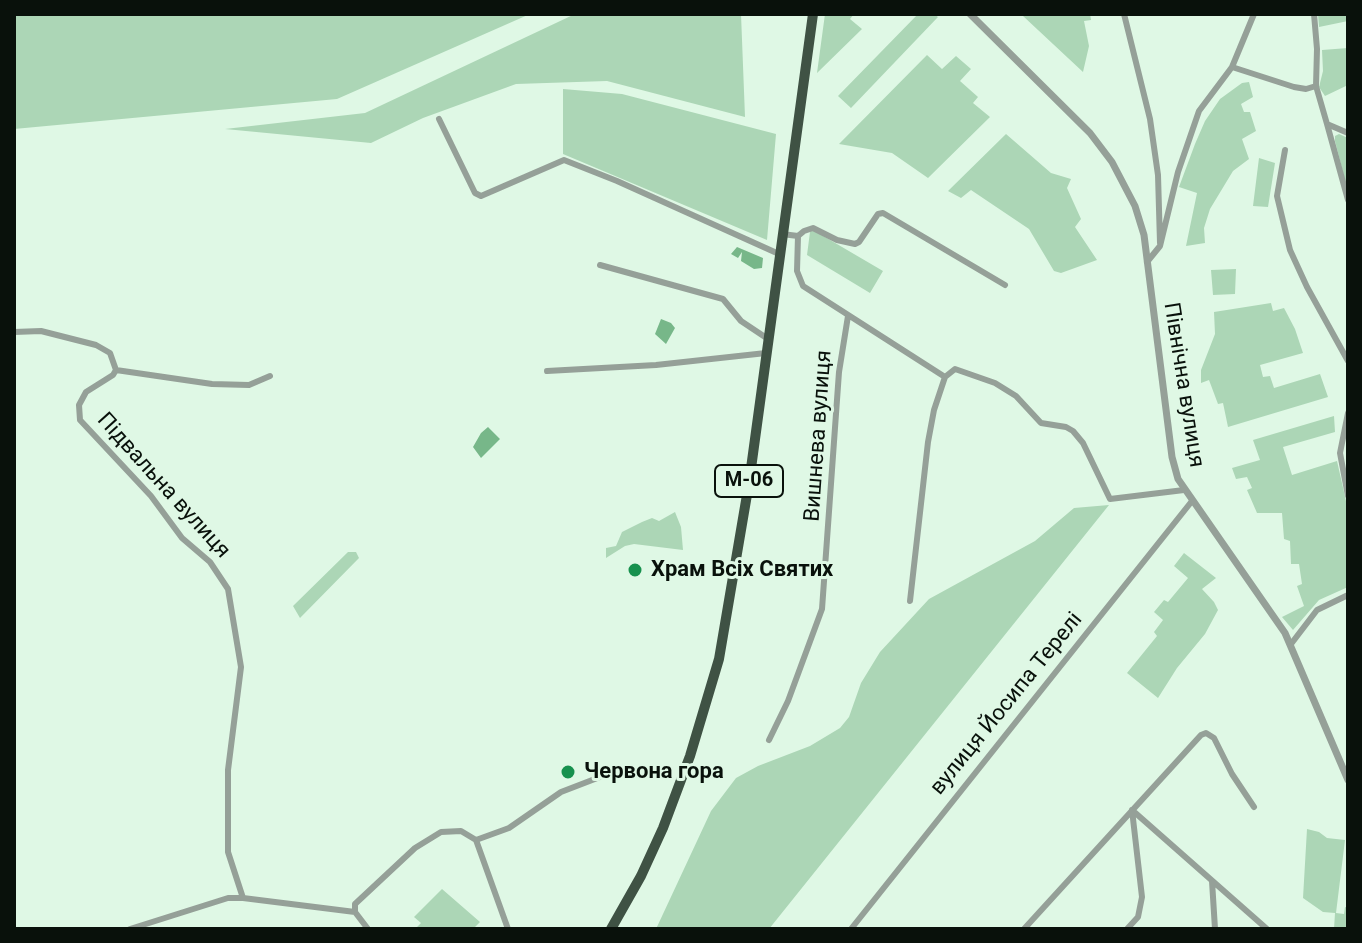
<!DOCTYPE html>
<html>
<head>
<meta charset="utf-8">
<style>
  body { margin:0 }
  #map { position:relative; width:1362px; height:943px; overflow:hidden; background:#dff8e5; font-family:Roboto,sans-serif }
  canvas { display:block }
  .frame { position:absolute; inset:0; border:16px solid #09110b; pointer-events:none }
</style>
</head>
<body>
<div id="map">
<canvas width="1362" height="943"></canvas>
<div class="frame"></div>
</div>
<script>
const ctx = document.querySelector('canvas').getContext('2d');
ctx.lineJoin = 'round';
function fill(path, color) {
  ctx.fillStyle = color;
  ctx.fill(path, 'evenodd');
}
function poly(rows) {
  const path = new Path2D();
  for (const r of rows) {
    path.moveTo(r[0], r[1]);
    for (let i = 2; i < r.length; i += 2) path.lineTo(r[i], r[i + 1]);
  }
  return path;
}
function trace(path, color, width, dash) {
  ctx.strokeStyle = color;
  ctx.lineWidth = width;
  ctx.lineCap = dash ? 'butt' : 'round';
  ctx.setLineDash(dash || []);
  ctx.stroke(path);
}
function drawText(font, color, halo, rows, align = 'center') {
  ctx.font = font + ' Roboto,sans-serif';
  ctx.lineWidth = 6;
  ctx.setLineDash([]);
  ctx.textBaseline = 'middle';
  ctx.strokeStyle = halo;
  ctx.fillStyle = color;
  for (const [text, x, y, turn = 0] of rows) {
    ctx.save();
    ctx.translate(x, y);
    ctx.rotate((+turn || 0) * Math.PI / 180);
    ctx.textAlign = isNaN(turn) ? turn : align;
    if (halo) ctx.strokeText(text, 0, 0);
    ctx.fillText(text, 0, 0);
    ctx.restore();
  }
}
const green = poly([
  [14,14,530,14,337,99,14,129],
  [575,14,741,14,745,117,607,81,516,84,423,118,371,143,225,129,365,113],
  [825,14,854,14,850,19,862,29,817,73],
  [918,14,934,14,938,17,851,108,838,96],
  [1025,14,1090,14,1091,20,1084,21,1089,46,1083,72,1023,16],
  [1318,14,1348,14,1348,21,1319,27],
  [1348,48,1348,85,1325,96,1319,87,1323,71,1322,50],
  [927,55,942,69,956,56,971,69,960,81,978,97,973,103,990,117,928,178,892,153,839,144],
  [1249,82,1253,97,1241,104,1244,112,1250,112,1256,131,1242,139,1249,159,1233,171,1210,209,1204,228,1205,243,1186,246,1197,193,1179,187,1195,144,1205,121,1220,99,1242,83],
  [563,89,622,94,776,134,767,240,563,154],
  [1006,134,1051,173,1071,179,1067,188,1081,219,1075,227,1097,260,1061,273,1054,271,1029,229,971,190,961,198,948,191],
  [1339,134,1348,138,1348,192,1335,141,1335,136],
  [1259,158,1275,163,1268,207,1253,206],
  [813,230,883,271,870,293,807,255,810,232],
  [1236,269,1235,294,1213,295,1211,270],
  [1271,303,1273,311,1284,308,1295,329,1303,353,1260,365,1263,377,1270,376,1274,388,1320,374,1328,397,1228,427,1223,403,1218,404,1209,380,1201,383,1201,370,1215,334,1214,312],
  [1334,416,1335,432,1283,447,1292,475,1337,461,1346,501,1348,587,1319,600,1293,630,1282,617,1304,606,1297,586,1302,584,1299,564,1291,564,1290,541,1284,539,1282,513,1257,513,1247,490,1252,488,1247,477,1236,479,1232,468,1260,460,1253,440],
  [1109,505,769,929,656,929,711,811,736,778,758,766,810,746,840,728,849,717,861,683,880,652,929,599,1035,541,1074,508],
  [675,512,681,527,683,550,634,544,625,546,606,558,606,548,616,546,622,532,642,522,652,518,659,521],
  [348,552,356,552,359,558,300,618,293,606],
  [1184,553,1216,578,1202,589,1214,602,1218,610,1205,634,1177,668,1158,698,1127,673,1157,636,1154,632,1163,620,1154,612,1164,600,1168,602,1188,578,1174,566],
  [1307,829,1319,832,1327,838,1345,840,1336,913,1344,914,1345,907,1348,908,1348,929,1334,929,1335,913,1323,912,1303,898],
  [442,889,480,922,473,929,415,929,421,923,414,917]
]);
const water = poly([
  [737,247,763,258,762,268,754,269,741,261,742,252,738,258,731,254],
  [661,319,671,323,675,328,666,344,655,334],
  [488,427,500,439,481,458,473,447,481,433]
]);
const minor = poly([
  [1124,14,1150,119,1158,175,1160,243],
  [1314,14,1317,49,1316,86],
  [1232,67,1294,87,1306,89,1316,86,1327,124],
  [439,119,475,193,481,196,564,160,617,181,779,254],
  [1348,133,1327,124,1348,200],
  [1285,150,1277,196,1290,250,1307,287,1348,361],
  [782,234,798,236,804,231,813,228,837,240,855,244,859,242,878,214,883,213,1005,285],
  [798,236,797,271,803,286,945,377,934,410,928,442,910,601],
  [1147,262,1160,246,1178,172,1199,111,1232,67,1254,14],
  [600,265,723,299,741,321,768,339],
  [14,332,41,331,96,345,110,353,116,370,113,375,86,392,79,405,80,420,151,496,182,538,210,562,228,589,241,667,228,770,228,852,243,898],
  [116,370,212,384,249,385,270,376],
  [547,371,656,365,766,353],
  [945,377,955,369,995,383,1016,396,1041,423,1066,427,1073,431,1083,443,1110,499,1184,490],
  [1348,413,1340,453,1348,496],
  [1291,644,1317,610,1348,595],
  [769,740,788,701,822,609,839,372,848,316],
  [1132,810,1267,929],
  [476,840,508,929],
  [1212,881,1215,929],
  [355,912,368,929],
  [130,929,228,898,243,898,355,912,355,904,415,848,441,832,461,831,476,840,509,828,561,792,600,777],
  [851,929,1192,501],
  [1024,929,1201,735,1206,733,1214,738,1232,774,1254,807],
  [1127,929,1138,917,1142,897,1132,810]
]);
const tertiary = poly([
  [970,14,1090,133,1112,162,1135,206,1144,235,1172,457,1178,479,1285,633,1348,780]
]);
const trunk = poly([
  [611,929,641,876,663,828,690,756,719,659,749,483,813,14]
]);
const markers = [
  [635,570,8,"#17914e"],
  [568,772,8,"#17914e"]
];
const shields = [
  [749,481,68]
];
const shieldNames = [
  ["М-06",749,481]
];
const streetNames = [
  ["Північна вулиця",1183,385,81],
  ["Вишнева вулиця",819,436,-86],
  ["Підвальна вулиця",163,486,48],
  ["вулиця Йосипа Терелі",1007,704,-51]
];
const poiNames = [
  ["Храм Всіх Святих",651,570],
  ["Червона гора",584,772]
];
fill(green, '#acd6b6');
fill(water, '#77b789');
trace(minor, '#95a098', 6);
trace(tertiary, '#95a098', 7);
trace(trunk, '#3f5244', 10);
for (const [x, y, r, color] of markers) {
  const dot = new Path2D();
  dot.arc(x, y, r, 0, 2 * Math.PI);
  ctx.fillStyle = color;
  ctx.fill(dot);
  trace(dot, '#dff8e5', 3);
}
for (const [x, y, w] of shields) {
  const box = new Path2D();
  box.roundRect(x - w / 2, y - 16, w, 32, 6);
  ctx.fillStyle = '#dff8e5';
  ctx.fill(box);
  trace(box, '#09110b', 2);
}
drawText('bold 20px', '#09110b', null, shieldNames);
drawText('22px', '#09110b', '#dff8e5', streetNames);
drawText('bold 22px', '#09110b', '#dff8e5', poiNames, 'left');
</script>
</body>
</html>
